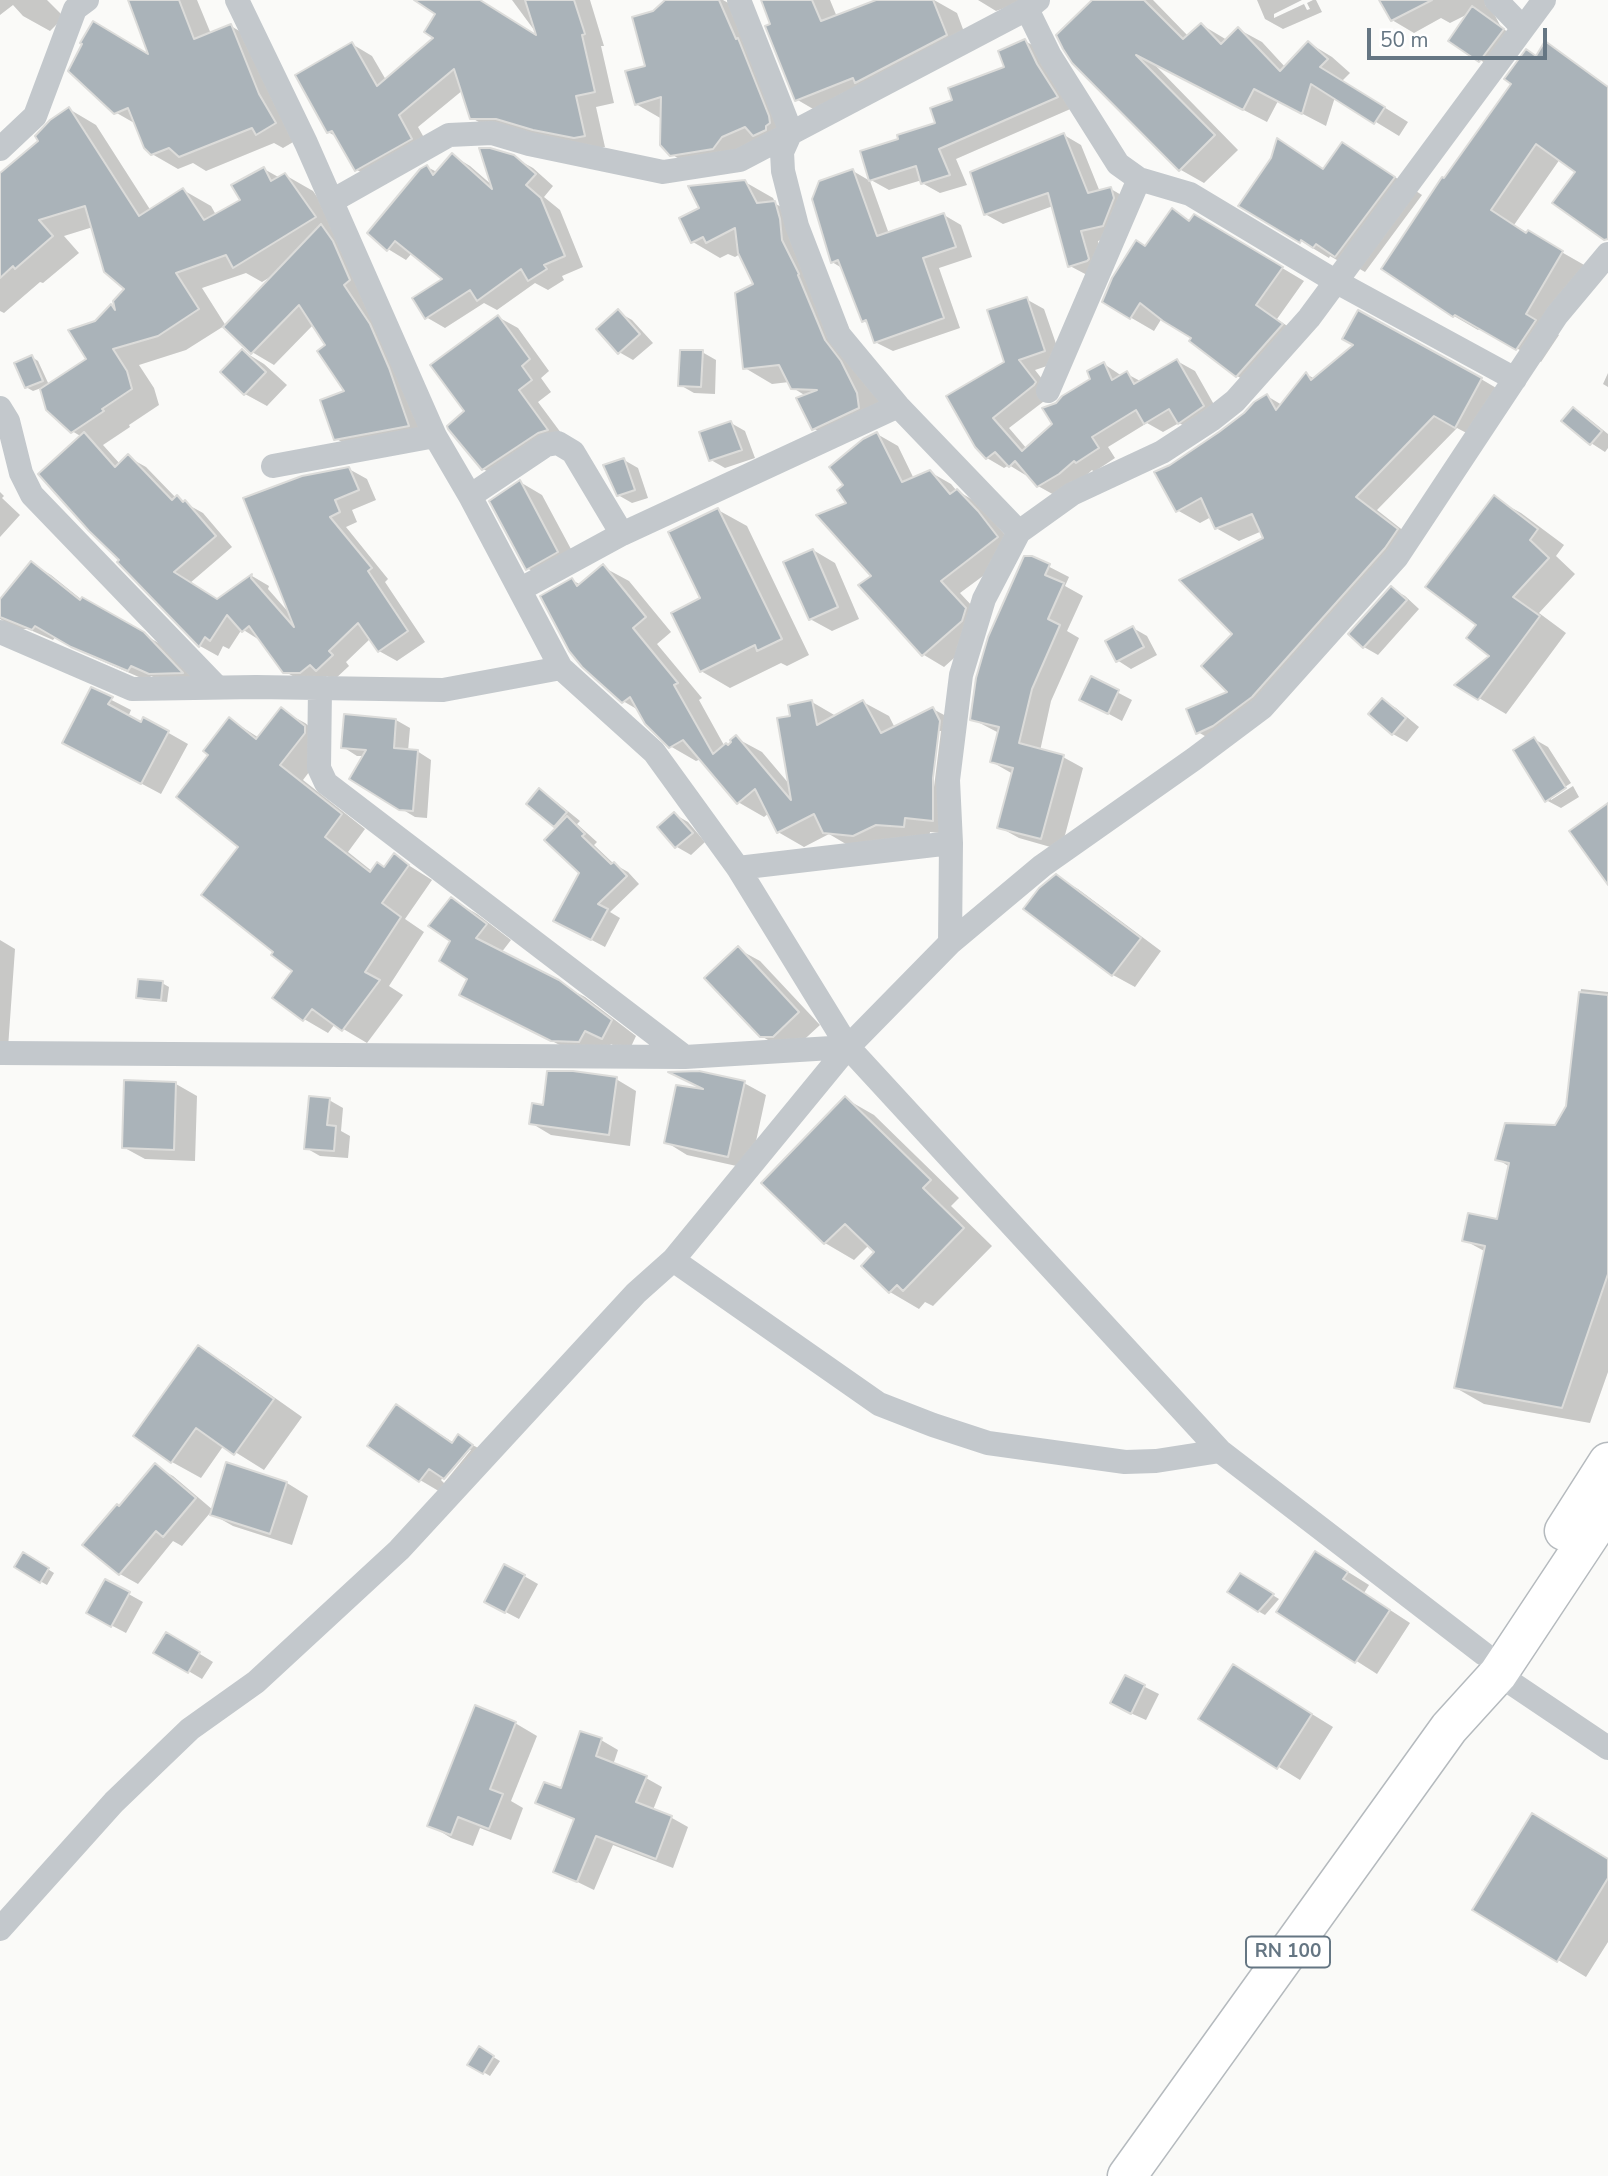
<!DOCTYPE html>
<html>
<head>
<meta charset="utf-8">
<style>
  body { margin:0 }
  #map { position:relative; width:1608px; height:2176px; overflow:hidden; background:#fafaf8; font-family:"Nunito Sans",sans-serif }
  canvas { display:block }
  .scale { position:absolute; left:1367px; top:28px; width:180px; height:32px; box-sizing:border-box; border:4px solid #657683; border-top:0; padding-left:9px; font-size:21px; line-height:24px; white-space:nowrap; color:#657683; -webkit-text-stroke:5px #fff; paint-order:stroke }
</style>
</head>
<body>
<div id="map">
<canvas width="1608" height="2176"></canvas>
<div class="scale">50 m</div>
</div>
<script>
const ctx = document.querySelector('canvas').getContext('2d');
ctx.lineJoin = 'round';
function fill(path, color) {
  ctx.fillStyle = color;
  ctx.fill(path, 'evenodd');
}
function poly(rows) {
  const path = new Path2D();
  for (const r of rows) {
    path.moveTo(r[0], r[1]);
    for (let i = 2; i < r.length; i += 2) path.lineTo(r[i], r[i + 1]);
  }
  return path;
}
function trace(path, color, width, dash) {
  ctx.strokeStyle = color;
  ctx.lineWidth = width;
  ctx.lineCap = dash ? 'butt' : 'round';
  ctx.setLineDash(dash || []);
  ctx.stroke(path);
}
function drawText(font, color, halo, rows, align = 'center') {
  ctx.font = font + ' "Nunito Sans",sans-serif';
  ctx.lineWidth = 7;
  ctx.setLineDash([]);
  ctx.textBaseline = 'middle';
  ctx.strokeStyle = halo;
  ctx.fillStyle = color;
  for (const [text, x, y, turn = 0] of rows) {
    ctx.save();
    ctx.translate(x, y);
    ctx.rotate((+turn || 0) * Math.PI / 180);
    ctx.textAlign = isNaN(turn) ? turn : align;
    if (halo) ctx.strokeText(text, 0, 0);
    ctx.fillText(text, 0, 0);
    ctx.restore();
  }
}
const shadow = poly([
  [0,0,47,0,64,17,50,31,23,16,13,5,0,15],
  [129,0,197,0,211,34,231,26,256,41,300,138,283,148,274,143,206,171,193,163,178,169,152,154,136,124,115,112,152,57],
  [422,0,478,0,540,38,512,0,590,0,604,46,601,46,614,103,596,107,605,147,595,149,492,130,472,118,463,90,418,127,431,150,377,181,357,170,339,138,328,132,352,44,372,56,386,80,436,38,438,13],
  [702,0,723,0,744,12,797,139,699,171,671,154,662,119,636,104,647,67],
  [763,0,830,0,837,17,881,0,934,0,957,13,970,48,820,113,796,99],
  [972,0,1029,0,996,11,978,0],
  [1094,0,1153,0,1189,37,1202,25,1227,40,1238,29,1262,42,1286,68,1309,43,1332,57,1350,73,1342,81,1408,122,1399,136,1335,97,1326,126,1278,101,1267,122,1154,64,1238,150,1204,183,1181,170,1074,62],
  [1257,0,1302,0,1274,14,1274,18,1304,4,1307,10,1310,9,1307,3,1313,0,1316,0,1322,12,1283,29,1265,19],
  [1381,0,1492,0,1485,5,1491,8,1501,27,1517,39,1494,69,1450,40,1468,14,1450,23,1441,18,1414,33,1392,20],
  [1025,41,1043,51,1075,107,956,159,967,185,940,193,922,183,922,180,889,190,871,180,900,140,938,124,1007,68],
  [1538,58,1608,89,1608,240,1603,237,1577,171,1560,159,1514,225,1586,266,1549,329,1559,335,1541,362,1481,328,1478,330,1454,316,1444,180],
  [69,109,96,125,151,211,183,190,211,206,216,215,242,201,264,169,280,178,285,175,313,191,342,233,429,438,357,451,335,438,347,392,328,346,314,324,274,365,252,352,224,326,186,350,139,365,154,388,159,405,129,425,130,427,103,445,120,464,128,457,146,467,176,498,203,513,232,547,190,583,217,601,252,576,269,586,268,589,290,614,246,499,349,469,367,479,376,500,352,510,357,522,346,527,388,579,385,582,425,642,397,661,379,651,371,638,346,662,349,666,334,680,327,676,318,682,303,682,284,671,261,641,242,629,229,649,223,646,218,656,200,646,119,562,121,560,82,437,72,431,47,409,41,388,33,391,26,387,32,357,38,361,49,385,89,360,96,323,111,306,117,310,126,288,93,227,64,236,79,253,43,283,40,282,4,313,0,311,0,175,40,141],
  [246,273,262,282,272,276,226,326,202,288],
  [1064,135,1081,145,1100,192,1111,189,1128,199,1120,235,1098,241,1105,269,1087,275,1070,266,1053,206,1003,224,985,214],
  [1278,141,1325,170,1343,144,1371,161,1422,195,1365,272,1344,260,1342,263,1330,256,1329,258,1301,241],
  [452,155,470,166,493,186,513,157,533,168,553,186,544,197,560,210,583,267,562,276,564,280,548,290,535,283,497,310,484,303,445,328,426,317,445,280,412,253,406,260,388,249,427,167,437,172],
  [853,171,870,181,889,234,944,215,961,225,972,257,939,268,960,328,893,351,875,342,869,324,863,321,842,268,832,262],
  [745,182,773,198,776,204,802,219,884,410,840,444,813,428,806,396,793,388,789,382,772,384,745,368,756,285,740,254,735,257,728,254,720,258,693,242],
  [1172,211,1191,221,1195,216,1304,281,1277,319,1305,338,1260,389,1237,376,1191,341,1194,337,1162,318,1154,331,1104,302],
  [1026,299,1044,309,1062,361,1035,370,1053,393,1052,395,1009,428,1027,449,1054,424,1057,405,1093,379,1104,364,1122,376,1127,374,1142,382,1177,361,1195,371,1221,417,1197,433,1179,423,1163,432,1147,423,1108,447,1115,458,1094,472,1092,470,1077,484,1056,496,1038,486,1029,475,1027,476,1009,465,1004,468,987,458,977,446],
  [618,312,632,320,653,343,633,360,619,352],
  [498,317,518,328,549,371,541,378,551,392,538,402,567,441,503,480,483,469,467,411],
  [243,351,264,364,287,385,267,406,245,394,222,372],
  [702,352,716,360,715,394,694,393,680,385],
  [1608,373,1608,387,1603,384],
  [1306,374,1315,379,1481,379,1503,392,1478,439,1457,428,1377,510,1419,543,1220,745,1198,732,1230,692,1235,634,1265,539,1262,531,1239,541,1216,528,1211,517,1200,523,1177,510,1171,466,1220,434,1267,396,1282,405],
  [1573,409,1587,417,1608,434,1608,448,1605,452,1591,443,1564,421],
  [731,423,745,431,755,458,725,468,711,460],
  [877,434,898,446,914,479,930,472,951,484,956,490,978,503,1018,550,960,593,986,621,982,633,944,667,924,655,860,585,874,576,848,503,846,485],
  [624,460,638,468,648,498,632,503,618,495],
  [520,482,542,495,579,564,549,581,527,568],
  [0,492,4,496,2,498,20,515,0,537],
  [1494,498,1521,513,1564,545,1556,556,1575,574,1539,613,1566,633,1506,714,1457,685,1492,656,1478,624],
  [718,510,747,526,809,655,787,666,781,663,730,688,701,671,702,599],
  [813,550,835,563,859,619,832,631,810,619],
  [1032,558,1069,577,1065,586,1083,596,1067,631,1079,638,1051,701,1040,751,1063,757,1083,768,1061,850,1019,838,999,827,1013,774,992,762,999,733,972,719],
  [31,563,51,575,82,600,164,646,200,684,170,684,151,676,148,681,93,657,56,636,53,640,28,629,17,629,0,619,0,602],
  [603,567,629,581,671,632,657,644,702,698,699,700,725,747,728,746,736,738,762,752,790,785,792,717,812,702,836,716,863,702,889,716,895,728,933,709,959,723,958,835,930,832,929,840,851,847,829,834,804,847,778,832,769,813,764,817,738,802,701,759,696,761,670,746,640,711,623,701,572,580,581,585],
  [937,731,941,731,934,787,930,787],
  [1391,588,1405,596,1419,609,1378,655,1364,647,1350,634],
  [1133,628,1147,636,1157,655,1131,669,1117,660],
  [1092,679,1132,700,1122,721,1096,707],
  [92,690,131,710,128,717,141,724,144,719,188,744,161,794,84,753],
  [1382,700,1396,708,1419,727,1407,742,1393,734],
  [281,710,305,723,328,741,328,747,303,780,365,829,348,852,373,872,385,869,394,856,432,880,405,919,424,932,389,986,403,995,367,1043,335,1024,328,1033,304,1019,294,970,276,952,211,755,230,719,259,738],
  [396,720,410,728,408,751,417,751,431,760,427,818,415,817,400,808,365,756,357,756,343,747],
  [1534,739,1548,747,1571,783,1551,796,1551,800,1573,786,1579,797,1561,808,1546,800],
  [539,791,553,799,580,821,577,824,597,842,594,845,614,864,628,872,639,884,610,912,620,918,605,947,569,928,581,873,558,828,555,826],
  [674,814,688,822,705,842,691,855,677,847],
  [1056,876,1078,889,1161,951,1135,987,1113,975,1026,909],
  [451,899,477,914,511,940,501,953,585,997,636,1036,628,1053,611,1044,605,1055,579,1055,461,994,469,979],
  [0,940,15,949,8,1048,0,1047],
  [738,949,760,961,820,1025,795,1048,784,1049,761,1036],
  [162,983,169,987,167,1002,144,1000,138,997],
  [1581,989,1608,992,1608,1372,1590,1423,1484,1404,1456,1388,1486,1252,1464,1240,1498,1222,1510,1167,1497,1159,1556,1127,1567,1107],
  [616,1079,636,1091,630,1146,551,1135,531,1123,544,1107],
  [692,1083,744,1083,766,1095,750,1169,687,1155,666,1142,706,1090],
  [176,1084,197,1096,195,1161,145,1159,123,1147],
  [846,1099,874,1115,959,1198,951,1206,992,1246,933,1306,925,1302,919,1309,890,1292,876,1252,869,1245,854,1260,825,1243,764,1183],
  [329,1100,343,1108,341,1131,350,1136,348,1158,320,1156,306,1148],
  [198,1347,227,1364,302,1417,264,1470,224,1445,201,1478,172,1462],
  [397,1406,454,1443,458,1437,480,1449,442,1493,420,1480,370,1445],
  [466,1450,471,1450,444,1483,441,1480],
  [155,1466,173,1476,213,1510,287,1483,308,1496,292,1545,233,1526,210,1513,182,1546,173,1541,138,1584,120,1574,85,1545],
  [24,1554,54,1573,47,1585,16,1567],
  [1337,1565,1369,1585,1364,1593,1410,1623,1377,1674,1278,1611],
  [1240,1575,1279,1599,1265,1615,1258,1611],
  [524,1576,538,1584,519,1619,500,1609],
  [105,1581,143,1602,126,1633,88,1613],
  [167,1634,213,1662,202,1679,156,1652],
  [1125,1677,1159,1694,1146,1720,1126,1711],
  [1255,1679,1333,1727,1300,1780,1201,1719],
  [515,1723,537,1736,511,1801,523,1808,511,1840,480,1828,473,1846,451,1838,430,1825],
  [601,1740,618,1750,613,1765,646,1778,662,1787,653,1810,672,1818,688,1827,673,1868,613,1845,594,1890,555,1871,576,1821,538,1802,562,1791],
  [1608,1860,1608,1942,1586,1977,1558,1960],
  [480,2049,500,2061,490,2076,470,2064]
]);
const building = poly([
  [128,0,179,0,194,39,231,24,259,94,276,123,256,135,252,128,179,157,169,148,151,155,144,148,128,108,114,114,68,71,82,44,80,43,93,21,148,54,128,0],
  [414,0,480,0,536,35,525,0,574,0,585,34,582,35,595,92,576,96,585,136,574,138,533,130,496,119,470,119,454,69,399,115,412,139,355,171,332,131,327,133,295,75,352,42,377,86,433,38,424,32,435,14,414,0],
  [665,0,719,0,736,39,738,38,769,116,770,123,766,126,766,130,753,136,745,127,722,137,713,149,670,156,660,145,661,97,635,105,625,71,645,66,632,17,653,11,665,0],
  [761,0,812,0,821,21,876,0,933,0,947,35,855,83,853,78,795,101,765,26,770,24,761,0],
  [1092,0,1144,0,1183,39,1201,23,1221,44,1238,27,1280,71,1308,41,1328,59,1320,67,1385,107,1374,124,1311,84,1302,114,1254,89,1243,110,1136,55,1215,135,1179,171,1072,63,1063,49,1056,35,1092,0],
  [1379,0,1432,0,1391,21,1379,0],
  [1472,6,1504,29,1479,62,1448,41,1472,6],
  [1025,39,1037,64,1058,97,939,149,950,175,921,184,916,166,869,181,860,151,898,139,897,135,935,123,930,108,952,100,948,88,1004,67,998,51,1025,39],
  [1545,41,1608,87,1608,239,1604,240,1552,203,1575,172,1536,144,1491,210,1526,233,1528,230,1563,251,1526,314,1536,320,1516,350,1455,315,1453,317,1381,269,1442,177,1444,178,1511,84,1504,79,1526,49,1536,56,1545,41],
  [69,107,139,216,183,188,204,220,240,200,231,185,264,167,271,181,285,173,316,217,233,268,226,255,176,273,199,309,158,336,113,349,127,371,132,389,102,409,104,411,71,433,46,410,40,389,86,359,68,330,95,321,111,304,115,310,113,301,124,289,104,272,85,206,39,220,53,236,15,269,13,266,0,278,0,173,38,141,35,136,50,120,69,107],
  [1064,133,1088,193,1111,187,1114,198,1103,226,1081,231,1089,259,1087,261,1068,267,1048,193,984,215,970,172,1064,133],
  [1277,138,1323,169,1342,142,1395,177,1335,257,1316,244,1313,248,1301,240,1300,243,1238,206,1271,158,1277,138],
  [479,148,490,148,514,155,536,174,526,185,541,198,565,256,544,265,547,269,528,281,521,269,477,301,470,290,425,319,412,298,442,279,395,241,387,251,367,233,420,169,427,165,433,175,452,153,492,189,479,148],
  [853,169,877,236,944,213,956,247,923,258,944,318,874,343,866,320,862,322,838,260,831,263,812,199,819,181,853,169],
  [745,180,757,203,775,201,780,219,782,240,799,274,798,275,825,340,841,361,857,393,859,408,812,430,796,398,817,390,791,389,779,365,743,369,735,293,753,284,738,253,735,228,706,243,703,237,691,243,679,218,699,208,688,186,745,180],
  [1172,208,1189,221,1194,214,1283,267,1256,305,1283,324,1236,377,1189,341,1191,338,1163,321,1140,303,1130,319,1102,302,1112,278,1136,240,1145,246,1172,208],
  [321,224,333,241,350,280,344,285,370,324,389,368,409,426,334,440,320,400,344,391,317,351,325,345,299,305,251,354,223,327,321,224],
  [1027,297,1045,351,1019,360,1036,382,1034,385,993,418,1022,451,1052,424,1042,408,1056,403,1062,396,1090,379,1087,371,1104,362,1112,380,1127,371,1134,384,1177,359,1204,406,1178,424,1169,409,1144,424,1136,410,1092,437,1099,448,1076,463,1074,461,1059,474,1037,487,1015,461,1009,467,995,452,986,459,975,447,946,396,1004,362,987,310,1027,297],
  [618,309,640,334,618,354,596,329,618,309],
  [1358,310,1482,378,1455,428,1434,416,1356,497,1398,529,1385,548,1252,697,1213,726,1196,734,1186,709,1227,692,1201,666,1232,634,1179,580,1263,538,1252,514,1215,529,1201,498,1176,512,1154,472,1170,465,1219,432,1244,413,1254,402,1267,394,1276,410,1306,372,1311,380,1353,345,1342,339,1358,310],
  [498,315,530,359,522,366,532,380,519,390,548,430,538,433,482,470,448,429,447,426,464,411,430,365,498,315],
  [242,349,266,372,244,395,220,372,242,349],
  [680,350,703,350,701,387,678,386,680,350],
  [32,355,43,381,25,388,14,363,32,355],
  [1573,407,1602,431,1590,445,1561,421,1573,407],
  [731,421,742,450,709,461,699,432,731,421],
  [84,432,115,467,128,454,172,500,177,495,183,502,185,500,216,536,174,572,217,599,252,574,251,578,294,627,243,498,302,476,349,467,359,490,335,500,340,512,330,517,372,568,368,571,408,631,378,652,358,623,329,651,333,655,316,671,310,665,300,673,283,673,249,626,242,632,227,615,210,641,205,637,199,647,117,562,119,560,89,531,38,474,84,432],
  [877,432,902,482,930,470,950,494,957,489,978,511,998,537,941,581,966,608,962,621,922,656,858,585,871,576,816,515,846,503,837,490,843,485,829,467,863,439,877,432],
  [624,458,635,490,617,496,603,465,624,458],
  [520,480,558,552,526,570,489,501,520,480],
  [1494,495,1538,529,1530,540,1549,558,1513,597,1540,616,1478,700,1454,685,1489,656,1466,638,1476,625,1425,587,1494,495],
  [718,508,782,639,757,651,755,645,700,672,671,613,700,598,668,532,718,508],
  [813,549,838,607,809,620,783,562,813,549],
  [1024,556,1032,556,1050,564,1045,575,1064,583,1048,619,1060,625,1032,689,1019,743,1064,755,1041,839,997,828,1013,768,990,762,999,727,970,720,976,678,988,637,1024,556],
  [31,561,80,600,82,597,144,632,183,673,149,674,131,666,128,671,71,647,35,626,32,630,0,617,0,599,31,561],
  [603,564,646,617,633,628,678,683,674,685,713,754,726,743,728,745,731,742,730,740,736,735,791,800,777,718,790,716,788,705,812,700,817,725,863,700,881,733,933,707,940,721,933,778,933,821,905,818,904,827,876,825,853,836,823,833,814,814,777,833,755,789,737,804,683,740,669,748,645,724,630,697,622,703,582,667,569,651,540,596,572,578,577,586,603,564],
  [1391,586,1407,600,1363,648,1348,634,1391,586],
  [1133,626,1144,647,1116,662,1105,641,1133,626],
  [1091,676,1119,690,1108,714,1079,700,1091,676],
  [91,687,113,697,108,704,141,722,143,717,169,731,141,784,62,743,91,687],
  [1382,698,1406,718,1392,735,1368,714,1382,698],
  [281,707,305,726,305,733,280,765,342,814,325,837,370,872,377,862,384,867,394,853,409,865,382,903,401,917,365,972,380,980,342,1031,312,1009,303,1021,272,998,292,971,271,955,273,952,201,895,238,847,176,797,208,755,203,751,229,717,256,739,281,707],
  [344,714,396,719,394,748,418,750,413,811,399,810,349,779,366,750,341,748,344,714],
  [1534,737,1566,788,1545,802,1513,750,1534,737],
  [539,788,567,812,554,827,526,804,539,788],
  [1608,803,1608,885,1569,831,1608,803],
  [674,812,693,833,675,848,657,827,674,812],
  [567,816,585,834,582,836,611,864,614,862,627,876,598,904,608,909,591,940,553,921,579,873,544,840,567,816],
  [1056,874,1141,938,1112,976,1023,909,1039,888,1056,874],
  [451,897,487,924,476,938,559,980,612,1020,602,1039,585,1031,579,1042,551,1041,459,995,467,979,439,961,450,941,428,926,451,897],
  [738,946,799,1012,773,1037,760,1037,704,978,738,946],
  [138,979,163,981,161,1000,136,998,138,979],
  [1579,992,1608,995,1608,1274,1562,1408,1454,1388,1485,1246,1462,1241,1468,1213,1497,1219,1509,1163,1495,1160,1505,1123,1555,1125,1566,1106,1579,992],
  [547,1071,573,1071,617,1077,609,1135,529,1124,532,1103,543,1105,547,1071],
  [699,1071,745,1081,728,1157,664,1143,676,1085,703,1089,668,1072,699,1071],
  [124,1080,176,1082,174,1150,122,1148,124,1080],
  [309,1096,330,1098,327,1125,336,1126,334,1151,304,1149,309,1096],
  [845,1096,931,1180,923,1188,964,1228,903,1291,897,1285,889,1293,861,1266,874,1252,845,1224,824,1244,761,1183,845,1096],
  [198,1345,274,1399,234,1455,196,1428,171,1463,133,1436,198,1345],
  [396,1404,452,1443,458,1434,473,1445,444,1479,429,1469,419,1482,367,1446,396,1404],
  [226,1462,287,1482,270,1534,210,1515,226,1462],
  [155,1463,196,1498,163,1537,156,1531,119,1575,82,1545,117,1504,119,1506,155,1463],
  [1315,1551,1348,1572,1343,1579,1390,1610,1355,1663,1276,1612,1315,1551],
  [23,1552,49,1568,40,1583,14,1567,23,1552],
  [504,1564,525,1575,505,1613,484,1602,504,1564],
  [1240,1573,1274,1594,1258,1612,1227,1592,1240,1573],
  [105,1579,130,1592,111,1627,86,1613,105,1579],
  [166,1632,200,1652,188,1673,153,1653,166,1632],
  [1233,1664,1312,1714,1277,1769,1198,1719,1233,1664],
  [1125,1675,1145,1685,1131,1714,1110,1703,1125,1675],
  [475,1705,516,1722,490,1789,503,1794,489,1829,458,1817,451,1835,427,1826,475,1705],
  [580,1731,602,1738,596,1756,647,1776,636,1802,672,1816,656,1859,596,1836,577,1882,553,1872,574,1819,535,1803,544,1782,561,1788,580,1731],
  [1532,1813,1608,1859,1608,1878,1557,1962,1472,1910,1532,1813],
  [479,2046,494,2056,483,2074,467,2065,479,2046]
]);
const minor = poly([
  [237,0,306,143,435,436,470,496,561,668,654,752,738,868,848,1047,1220,1451,1484,1654],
  [739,0,791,132,782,152,783,171,797,226,839,335,898,406,1019,532],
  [1496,0,1523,28],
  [1027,9,1050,56,1118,164,1139,179,1190,194,1335,281,1515,379],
  [0,149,35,116,75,9,87,0],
  [332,201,449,135,492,133,529,144,663,172,740,160,1027,9,1038,0],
  [1048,391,1139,179],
  [0,408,8,421,21,473,32,495,217,687],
  [273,466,435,436],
  [470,496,546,445,558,443,573,452,622,534],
  [521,589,622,534,898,406],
  [0,632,132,689,256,687,443,690,561,668],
  [320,688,319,768,326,783,685,1057],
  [738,868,951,843],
  [950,943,951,843,948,780,961,675,984,599,1019,532,1072,494,1162,452,1211,420,1235,401,1309,318,1544,0],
  [0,1053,685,1057,848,1047],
  [673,1260,879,1404,933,1425,988,1443,1125,1462,1156,1461,1220,1451],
  [1498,1674,1608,1748],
  [0,1929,114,1802,190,1729,256,1682,399,1550,636,1293,673,1260,848,1047,950,943,1042,866,1194,759,1262,708,1397,557,1557,315,1608,254]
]);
const primary = poly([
  [1564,1531,1608,1462],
  [1127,2176,1449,1728,1498,1674,1608,1508]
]);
const shields = [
  [1288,1952,84]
];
const shieldNames = [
  ["RN 100",1288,1952]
];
fill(shadow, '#0003');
fill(building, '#aab3b9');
trace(building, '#dcdcda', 2);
trace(primary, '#b5babe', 41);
trace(minor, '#c3c8cc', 24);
trace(primary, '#fff', 38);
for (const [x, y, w] of shields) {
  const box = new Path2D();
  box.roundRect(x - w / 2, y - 15.5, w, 31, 5);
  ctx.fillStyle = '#fff';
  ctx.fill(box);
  trace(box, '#657683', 2);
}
drawText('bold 19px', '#657683', null, shieldNames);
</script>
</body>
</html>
